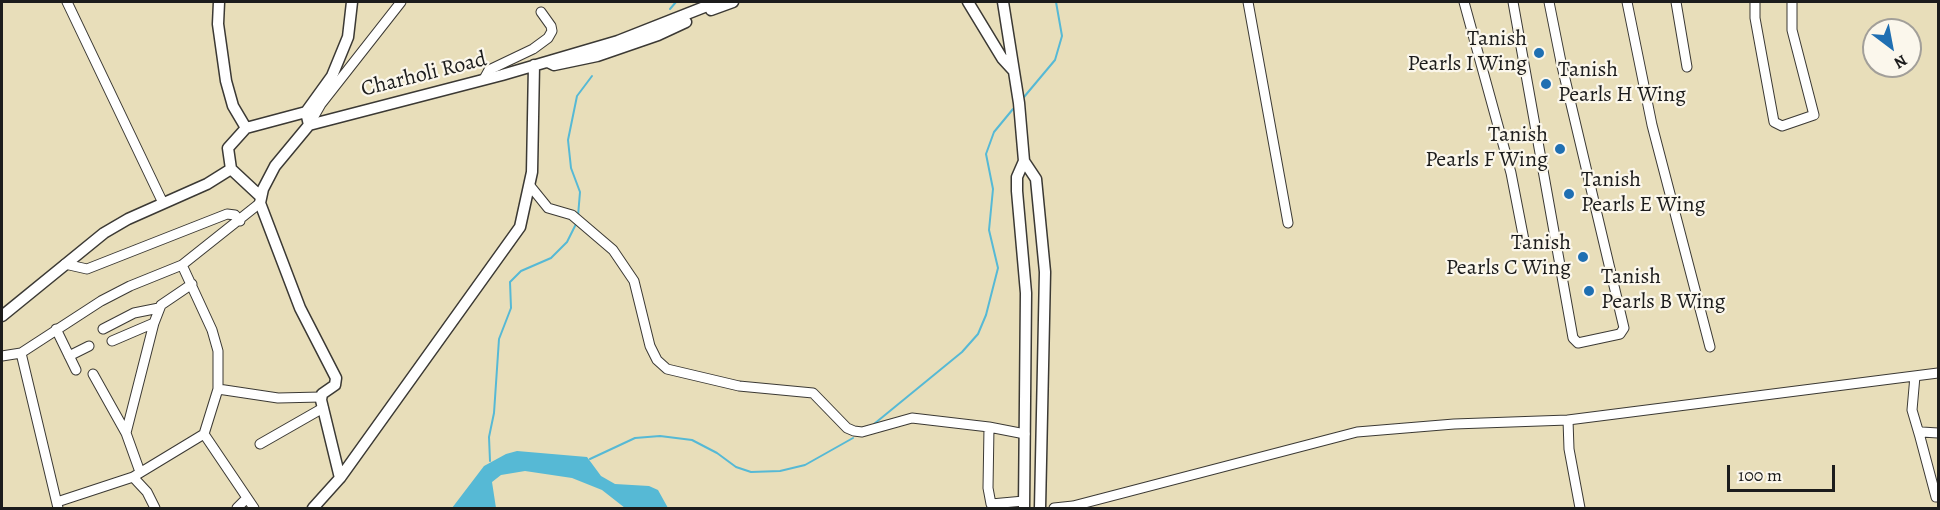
<!DOCTYPE html>
<html>
<head>
<meta charset="utf-8">
<style>
  body { margin:0 }
  #map { position:relative; width:1940px; height:510px; overflow:hidden; background:#e8deba; font-family:Alegreya,serif }
  canvas { display:block }
  .frame { position:absolute; inset:0; border:3px solid #1c1c1c; pointer-events:none }
  .north { position:absolute; left:1862px; top:18px; width:60px; height:60px; box-sizing:border-box; background:#fbf7ec; border:2px solid #a29f99; border-radius:50%; rotate:148deg; font-size:16px; font-weight:700; line-height:24px; text-align:center; color:#1c1c1c }
  .north::after { content:''; display:block; margin:auto; width:21px; height:27px; background:#1f6fb2; clip-path:polygon(50% 0,100% 100%,50% 72%,0 100%) }
  .scale { position:absolute; left:1727px; top:465px; width:108px; height:27px; box-sizing:border-box; border:3px solid #1c1c1c; border-top:0; padding-left:8px; font-size:18px; line-height:21px; white-space:nowrap; color:#1c1c1c; -webkit-text-stroke:4px #fbf7ec; paint-order:stroke }
</style>
</head>
<body>
<div id="map">
<canvas width="1940" height="510"></canvas>
<div class="frame"></div>
<div class="north">N</div>
<div class="scale">100 m</div>
</div>
<script>
const ctx = document.querySelector('canvas').getContext('2d');
ctx.lineJoin = 'round';
function fill(path, color) {
  ctx.fillStyle = color;
  ctx.fill(path, 'evenodd');
}
function poly(rows) {
  const path = new Path2D();
  for (const r of rows) {
    path.moveTo(r[0], r[1]);
    for (let i = 2; i < r.length; i += 2) path.lineTo(r[i], r[i + 1]);
  }
  return path;
}
function trace(path, color, width, dash) {
  ctx.strokeStyle = color;
  ctx.lineWidth = width;
  ctx.lineCap = dash ? 'butt' : 'round';
  ctx.setLineDash(dash || []);
  ctx.stroke(path);
}
function drawText(font, color, halo, rows, align = 'center') {
  ctx.font = font + ' Alegreya,serif';
  ctx.lineWidth = 4.5;
  ctx.setLineDash([]);
  ctx.textBaseline = 'middle';
  ctx.strokeStyle = halo;
  ctx.fillStyle = color;
  for (const [text, x, y, turn = 0] of rows) {
    ctx.save();
    ctx.translate(x, y);
    ctx.rotate((+turn || 0) * Math.PI / 180);
    ctx.textAlign = isNaN(turn) ? turn : align;
    if (halo) ctx.strokeText(text, 0, 0);
    ctx.fillText(text, 0, 0);
    ctx.restore();
  }
}
const water = poly([
  [517,451,587,457,601,476,615,484,649,486,658,490,668,508,625,508,602,490,572,478,525,471,501,475,492,482,496,508,452,508,484,466,506,454]
]);
const stream = poly([
  [670,9,676,2],
  [1024,97,1055,60,1062,36,1056,2],
  [578,216,580,192,571,168,568,140,577,96,592,76],
  [874,424,962,352,978,334,986,315,998,268,989,230,993,189,986,154,994,132,1013,109],
  [590,459,635,438,660,436,692,440,717,453,736,467,751,472,780,471,805,465,853,438],
  [490,461,489,437,494,413,499,339,511,308,510,282,521,271,551,258,567,242,577,222]
]);
const minor = poly([
  [67,2,163,203],
  [1248,2,1288,223],
  [1464,2,1511,173,1524,240],
  [1513,2,1573,338,1578,343,1620,334,1624,328,1561,62,1549,2],
  [1627,2,1652,125,1710,347],
  [1676,2,1687,67],
  [1755,2,1755,18,1774,122,1782,126,1814,115,1792,30,1792,2],
  [484,79,489,70,533,49,548,38,552,31,551,26,541,12],
  [309,125,321,104,401,2],
  [531,187,548,208,572,215,613,250,634,281,650,346,657,360,667,369,739,386,813,393,847,428,854,431,862,432,912,418,989,427,1025,434],
  [65,264,87,269,227,214,235,215,240,221],
  [56,329,76,370],
  [103,329,134,313,159,308],
  [112,341,154,323],
  [2,356,21,353],
  [69,356,89,346],
  [93,374,126,433],
  [1915,376,1912,410,1920,437],
  [218,389,278,398,321,397],
  [989,427,988,488,991,504,1024,501],
  [1938,433,1922,432,1920,437,1936,497,1938,497],
  [204,434,254,508],
  [260,444,323,408],
  [140,472,126,433,154,323,161,305,192,284],
  [133,477,147,492,155,508],
  [57,502,133,477,204,434,218,389,218,351,212,330,182,265],
  [58,508,21,353,101,301,130,286,182,265,260,203],
  [237,508,247,498],
  [1054,508,1073,506,1357,432,1454,424,1568,420],
  [1580,508,1569,449,1568,420,1938,373]
]);
const tertiary = poly([
  [219,2,218,24,226,81,233,106,246,128],
  [968,2,1002,58,1013,70],
  [1003,2,1019,103,1024,161,1017,177,1017,191,1026,293,1024,508],
  [711,10,733,2],
  [548,62,554,65,597,56,658,35,686,22],
  [309,125,502,75,618,41,717,2],
  [309,125,275,166,263,189,260,203,300,308,336,378,335,385,322,394,321,400,340,478],
  [309,125,306,112,332,76,348,37,352,2],
  [1024,161,1036,179,1045,272,1040,508],
  [231,169,228,148,246,128,306,112],
  [2,316,104,233,128,219,207,184,231,169,260,196],
  [313,508,340,478,520,227,532,172,534,65]
]);
const markers = [
  [1539,53,6,"#1f6fb2"],
  [1546,84,6,"#1f6fb2"],
  [1560,149,6,"#1f6fb2"],
  [1569,194,6,"#1f6fb2"],
  [1583,257,6,"#1f6fb2"],
  [1589,291,6,"#1f6fb2"]
];
const poiNames = [
  ["Tanish",1527,40],
  ["Pearls I Wing",1527,65],
  ["Tanish",1558,71,"left"],
  ["Pearls H Wing",1558,96,"left"],
  ["Tanish",1548,136],
  ["Pearls F Wing",1548,161],
  ["Tanish",1581,181,"left"],
  ["Pearls E Wing",1581,206,"left"],
  ["Tanish",1571,244],
  ["Pearls C Wing",1571,269],
  ["Tanish",1601,278,"left"],
  ["Pearls B Wing",1601,303,"left"]
];
const streetNames = [
  ["Charholi Road",424,75,-14]
];
fill(water, '#56b9d5');
trace(stream, '#56b9d5', 2);
trace(minor, '#3b3934', 11);
trace(tertiary, '#3b3934', 13);
trace(minor, '#fff', 9);
trace(tertiary, '#fff', 10);
for (const [x, y, r, color] of markers) {
  const dot = new Path2D();
  dot.arc(x, y, r, 0, 2 * Math.PI);
  ctx.fillStyle = color;
  ctx.fill(dot);
  trace(dot, '#fbf7ec', 2);
}
drawText('22px', '#1c1c1c', '#fbf7ec', poiNames, 'right');
drawText('22px', '#1c1c1c', '#fbf7ec', streetNames);
</script>
</body>
</html>
